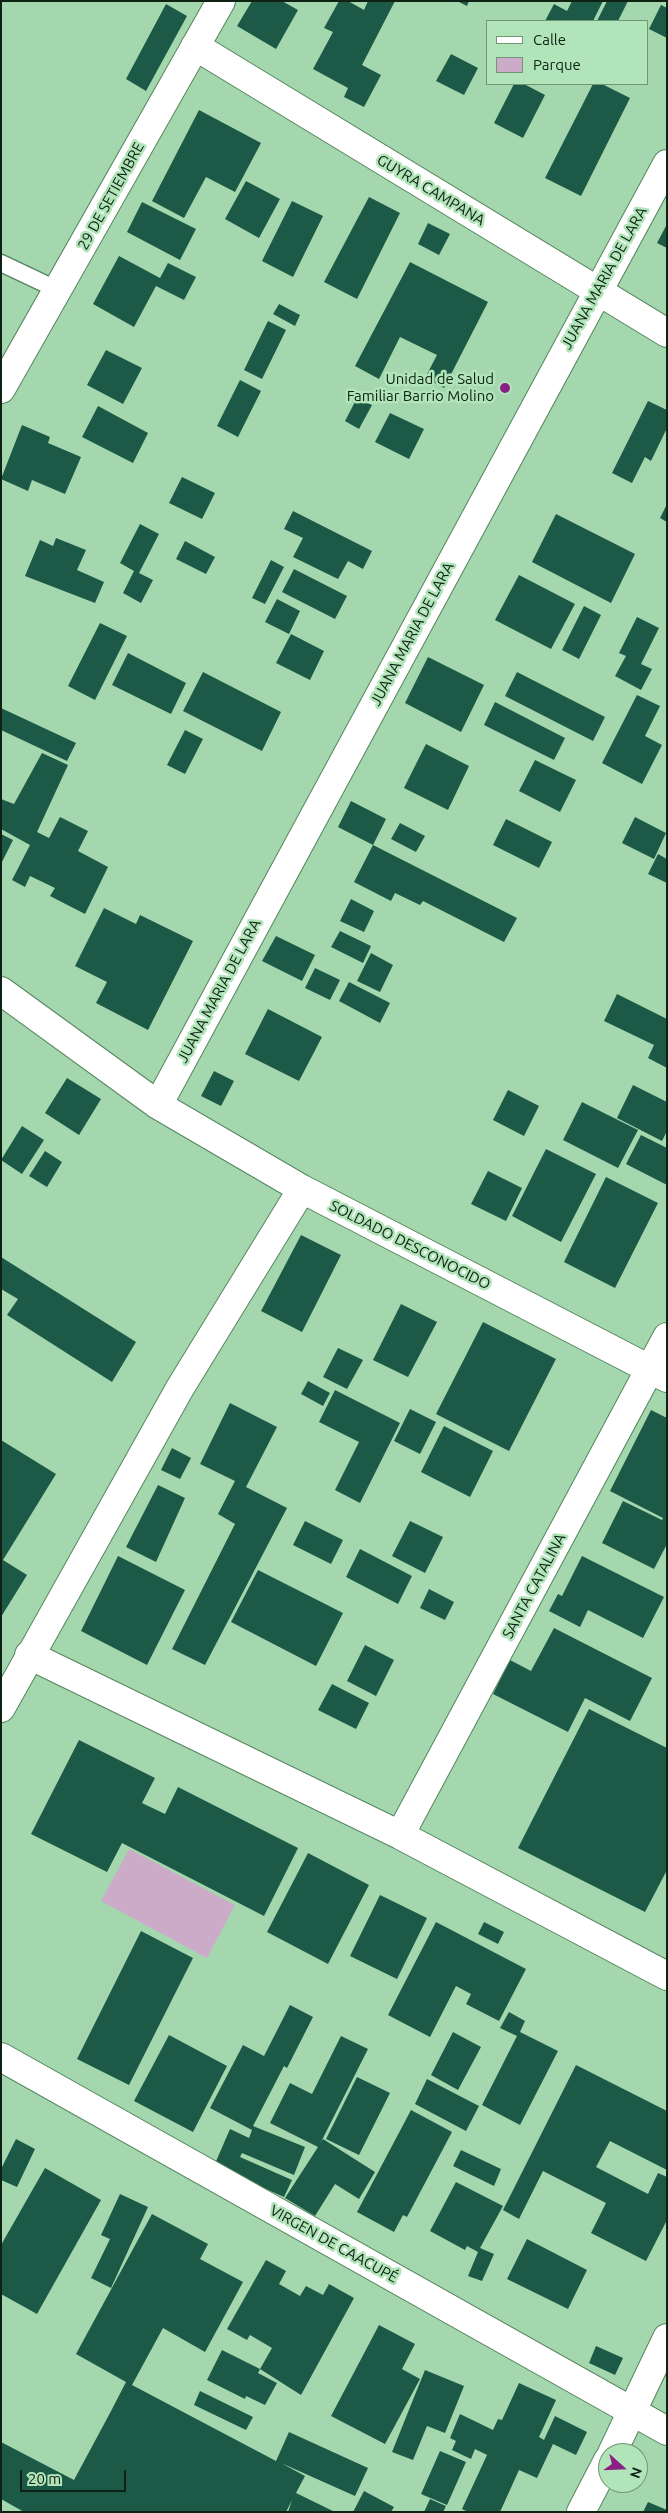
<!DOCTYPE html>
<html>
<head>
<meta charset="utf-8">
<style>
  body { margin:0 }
  #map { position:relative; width:668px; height:2513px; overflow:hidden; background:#a4d7ad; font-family:Ubuntu,sans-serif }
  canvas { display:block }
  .frame { position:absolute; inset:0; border:2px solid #0e2112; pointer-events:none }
  .legend { position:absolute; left:486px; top:20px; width:162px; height:65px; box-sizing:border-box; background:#b1e4b9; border:1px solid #709676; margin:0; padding:6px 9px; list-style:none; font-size:15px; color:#0e2112 }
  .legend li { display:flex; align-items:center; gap:10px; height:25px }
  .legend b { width:25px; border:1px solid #709676 }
  .north { position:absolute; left:598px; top:2443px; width:50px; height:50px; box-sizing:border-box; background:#b1e4b9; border:1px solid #709676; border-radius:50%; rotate:110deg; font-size:14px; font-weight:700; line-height:20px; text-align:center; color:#0e2112 }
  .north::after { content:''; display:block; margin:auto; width:18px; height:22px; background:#892086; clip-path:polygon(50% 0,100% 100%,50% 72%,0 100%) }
  .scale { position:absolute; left:20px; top:2470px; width:106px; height:22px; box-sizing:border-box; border:2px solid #0e2112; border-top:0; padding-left:6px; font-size:15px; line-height:18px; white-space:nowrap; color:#0e2112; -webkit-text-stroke:4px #b1e4b9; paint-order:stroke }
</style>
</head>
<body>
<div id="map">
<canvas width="668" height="2513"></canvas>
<div class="frame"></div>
<ul class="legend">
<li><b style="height:6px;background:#fff"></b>Calle</li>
<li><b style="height:14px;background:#ccabc8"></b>Parque</li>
</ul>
<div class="north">N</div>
<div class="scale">20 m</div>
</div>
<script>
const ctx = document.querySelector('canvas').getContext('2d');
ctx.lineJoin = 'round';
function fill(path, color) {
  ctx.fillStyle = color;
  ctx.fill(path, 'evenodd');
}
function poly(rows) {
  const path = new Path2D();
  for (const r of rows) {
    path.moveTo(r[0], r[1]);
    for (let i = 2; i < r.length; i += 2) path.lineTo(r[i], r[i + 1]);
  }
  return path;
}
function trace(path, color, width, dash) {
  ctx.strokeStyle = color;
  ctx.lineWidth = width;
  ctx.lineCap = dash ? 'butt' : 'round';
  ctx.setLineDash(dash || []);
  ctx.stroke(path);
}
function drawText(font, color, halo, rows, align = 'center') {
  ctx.font = font + ' Ubuntu,sans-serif';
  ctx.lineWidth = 5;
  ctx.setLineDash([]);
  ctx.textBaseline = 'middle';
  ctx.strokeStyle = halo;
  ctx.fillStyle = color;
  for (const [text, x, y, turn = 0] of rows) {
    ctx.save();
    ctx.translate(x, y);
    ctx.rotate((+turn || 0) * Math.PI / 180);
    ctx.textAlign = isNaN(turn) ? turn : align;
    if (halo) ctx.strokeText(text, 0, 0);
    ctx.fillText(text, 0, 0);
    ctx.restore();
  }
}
const green = poly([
  [129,1849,235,1905,207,1958,101,1901]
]);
const building = poly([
  [252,1,282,1,298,10,276,49,237,26],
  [339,1,348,1,364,10,368,1,395,1,362,65,381,75,364,107,344,97,348,88,313,69,333,32,324,28],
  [457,1,469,1,467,6],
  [572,1,603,1,593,21,545,21,554,4,567,11],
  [607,1,628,1,618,21,597,21],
  [166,4,187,16,146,91,126,79],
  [661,5,667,8,667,38,649,29],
  [451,54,478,68,464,95,436,81],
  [514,84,524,84,545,95,523,138,494,123],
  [593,84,602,84,630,98,581,196,545,178],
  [199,110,261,143,235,192,206,177,184,218,152,201],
  [246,181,280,199,259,238,225,219],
  [369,197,400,213,357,299,324,282],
  [292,201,323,216,293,277,262,261],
  [142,202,196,229,180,260,127,232],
  [428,223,450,234,439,255,418,244],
  [667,224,667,248,657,243],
  [119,256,160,278,168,263,196,277,184,300,156,286,134,327,93,304],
  [410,262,488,302,444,388,425,378,437,355,400,337,379,379,355,366],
  [279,304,300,315,295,326,273,314],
  [268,321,286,330,262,379,244,370],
  [106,350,142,368,123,404,87,385],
  [240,380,261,391,238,437,217,426],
  [357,398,372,405,359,429,345,421],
  [648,401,667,410,667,428,651,461,645,457,632,483,612,473],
  [98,406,148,433,133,463,82,437],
  [390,413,424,429,409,459,375,442],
  [22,425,50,437,48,443,81,457,65,494,32,480,28,491,1,479],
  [182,477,215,493,202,519,169,503],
  [667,504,667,522,660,518],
  [293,511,372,551,363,569,348,561,338,579,293,557,303,538,284,529],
  [556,514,635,554,611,603,532,562],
  [140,524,159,534,139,573,153,580,141,603,123,593,134,571,120,563],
  [56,538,86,550,77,570,104,582,95,603,25,576,40,540,53,546],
  [185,541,215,557,206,574,176,559],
  [271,560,284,567,265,604,252,598],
  [294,569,347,596,335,619,282,592],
  [519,575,575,604,551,649,495,620],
  [277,599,300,611,289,634,265,622],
  [584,606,601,615,579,659,562,650],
  [637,617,659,628,641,664,652,669,641,690,615,676,626,656,619,653],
  [100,623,127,636,95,700,68,686],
  [291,634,324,651,310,680,276,663],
  [128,653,186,683,171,714,112,685],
  [428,657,484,685,461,732,405,703],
  [203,672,281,712,262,751,183,711],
  [517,672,605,717,593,741,505,696],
  [637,695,660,706,645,736,662,745,642,784,602,763],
  [495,702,565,738,554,760,484,725],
  [1,708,76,743,67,761,1,730],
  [185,730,203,739,185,774,167,765],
  [426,744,469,766,448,810,404,788],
  [42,753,68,765,37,832,49,838,60,817,88,831,78,851,108,867,85,914,50,896,55,888,30,876,25,887,12,880,30,845,1,829,1,799,14,804],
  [535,760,576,780,560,812,519,791],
  [351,801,386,819,373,845,517,918,504,942,423,901,420,905,395,893,391,901,354,882,373,845,338,827],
  [635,817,666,833,654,859,622,843],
  [506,819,552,842,539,868,493,845],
  [400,823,425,836,416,852,391,839],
  [1,834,13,840,1,864],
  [658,854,667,859,667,883,648,874],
  [351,899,374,911,364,932,340,921],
  [104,908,136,924,140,915,193,941,148,1030,96,1003,107,982,75,966],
  [340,931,371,946,363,963,331,947],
  [276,936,315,955,302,981,262,961],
  [371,953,393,965,380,992,357,981],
  [315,968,340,980,330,1000,305,988],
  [349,982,390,1003,380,1023,339,1001],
  [617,994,667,1019,667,1068,648,1058,654,1045,604,1021],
  [268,1009,322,1037,299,1081,245,1054],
  [214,1071,234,1081,221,1106,201,1096],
  [67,1078,101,1099,79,1135,45,1113],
  [633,1085,667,1102,667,1131,662,1141,617,1118],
  [508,1090,539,1106,524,1136,493,1120],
  [582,1102,638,1130,618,1168,563,1140],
  [22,1126,44,1140,22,1174,1,1160],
  [641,1135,667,1148,667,1185,626,1164],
  [546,1149,596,1174,561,1242,512,1216],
  [45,1151,62,1162,47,1187,29,1176],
  [488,1171,522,1188,506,1221,471,1204],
  [606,1177,658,1203,615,1288,564,1262],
  [301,1235,341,1255,302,1332,261,1311],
  [1,1257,136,1342,112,1382,7,1315,18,1299,1,1289],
  [401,1304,437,1322,408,1377,373,1360],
  [483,1322,556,1359,509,1451,436,1414],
  [338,1348,363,1360,347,1389,323,1377],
  [308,1381,330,1393,323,1406,301,1394],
  [335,1390,400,1423,360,1503,335,1490,359,1442,319,1422],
  [230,1403,277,1427,246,1487,287,1508,205,1665,172,1649,235,1524,218,1514,235,1481,200,1464],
  [410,1409,436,1422,420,1454,394,1441],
  [651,1410,667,1418,667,1544,654,1569,602,1543,623,1501,662,1520,663,1518,610,1491],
  [444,1426,493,1451,470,1497,421,1472],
  [1,1440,56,1474,3,1560,27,1575,1,1617],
  [172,1448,191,1458,180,1479,161,1470],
  [158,1485,185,1498,156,1562,126,1547],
  [305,1521,343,1540,331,1564,293,1545],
  [410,1521,443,1537,425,1573,392,1556],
  [360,1549,412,1576,398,1604,346,1577],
  [118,1556,185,1590,147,1665,81,1631],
  [582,1556,664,1597,643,1638,588,1610,580,1627,549,1611,558,1594,562,1596],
  [258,1570,343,1613,316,1666,231,1622],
  [429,1589,454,1602,445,1620,420,1608],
  [554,1628,652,1678,630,1721,585,1698,568,1732,493,1694,510,1660,531,1671],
  [365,1645,394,1660,376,1696,347,1681],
  [332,1684,369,1703,356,1729,318,1710],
  [589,1709,667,1748,667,1870,645,1912,518,1848],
  [79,1740,155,1778,142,1803,165,1814,178,1787,298,1848,264,1916,122,1843,107,1872,31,1834],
  [308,1853,369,1885,328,1964,267,1932],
  [380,1895,427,1918,397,1979,350,1956],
  [436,1922,526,1969,499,2021,466,2004,471,1994,456,1986,430,2037,388,2015],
  [484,1922,504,1932,498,1944,478,1934],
  [141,1931,193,1958,129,2085,77,2059],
  [290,2005,313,2017,287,2068,284,2066,253,2126,305,2147,294,2175,242,2153,240,2157,292,2180,284,2197,214,2166,230,2129,249,2138,252,2130,210,2108,243,2045,264,2056],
  [509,2012,525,2021,520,2032,558,2051,520,2125,482,2105,517,2036,500,2028],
  [453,2032,481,2047,458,2090,431,2075],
  [169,2035,227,2066,193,2132,134,2101],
  [341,2036,368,2049,320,2144,323,2139,375,2172,359,2199,335,2184,315,2216,285,2198,318,2147,270,2123,290,2083,312,2094],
  [576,2065,667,2111,667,2170,610,2141,596,2167,648,2194,658,2173,667,2177,667,2220,646,2261,591,2233,606,2203,543,2171,519,2219,503,2210],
  [357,2077,390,2093,359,2155,326,2139],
  [427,2079,479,2106,466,2131,415,2104],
  [411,2110,452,2132,407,2217,403,2215,394,2232,357,2212],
  [16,2139,35,2149,17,2187,1,2180,1,2169],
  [461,2150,501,2169,494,2186,453,2166],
  [45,2168,101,2200,37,2314,1,2294,1,2245],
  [456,2182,503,2206,480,2248,494,2254,482,2281,468,2276,478,2252,467,2246,465,2250,430,2231],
  [120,2194,148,2207,111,2288,91,2278,110,2239,101,2235],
  [152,2214,208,2244,200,2259,243,2282,205,2352,163,2328,132,2385,276,2461,289,2432,368,2468,355,2496,281,2463,305,2476,296,2493,335,2512,288,2512,292,2500,286,2512,24,2512,1,2499,1,2442,74,2480,110,2413,126,2382,76,2354],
  [527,2239,587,2270,568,2309,507,2279],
  [266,2260,286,2271,279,2284,300,2296,306,2286,323,2295,329,2284,354,2298,301,2395,260,2369,272,2348,250,2335,247,2340,227,2329],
  [379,2325,415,2344,402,2369,420,2379,385,2444,331,2416],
  [596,2346,623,2358,615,2375,589,2363],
  [222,2350,260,2369,258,2373,277,2383,265,2405,246,2396,245,2399,207,2380],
  [425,2370,464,2386,445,2433,427,2426,413,2460,392,2452],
  [519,2383,556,2400,539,2437,544,2440,555,2416,587,2432,576,2455,553,2444,537,2478,519,2470,500,2512,468,2512,462,2509,487,2455,475,2449,471,2459,452,2450,456,2441,450,2438,460,2414,493,2430,498,2419,502,2420],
  [200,2391,253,2417,246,2430,194,2405],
  [440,2451,466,2462,447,2505,421,2494],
  [364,2491,394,2507,391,2512,353,2512],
  [430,2499,446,2506,443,2512,424,2512],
  [648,2502,667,2510,667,2512,643,2512]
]);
const lane = poly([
  [1,263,58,290]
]);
const street = poly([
  [195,46,667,333],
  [1,389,221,1],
  [1,991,158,1105,302,1189,667,1378],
  [158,1105,667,164],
  [29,1655,400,1835,667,1976],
  [1,1708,180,1388,302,1189],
  [400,1835,667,1337],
  [1,2057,667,2431],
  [612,2453,667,2338],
  [581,2512,608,2460]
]);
const markers = [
  [505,388,6,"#892086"]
];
const streetNames = [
  ["GUYRA CAMPANA",431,190,31],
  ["29 DE SETIEMBRE",111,196,-61],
  ["JUANA MARIA DE LARA",604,278,-61],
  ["JUANA MARIA DE LARA",412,634,-62],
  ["JUANA MARIA DE LARA",219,991,-62],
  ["SOLDADO DESCONOCIDO",410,1245,27],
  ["SANTA CATALINA",534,1586,-62],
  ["VIRGEN DE CAACUPÉ",334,2244,29]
];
const poiNames = [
  ["Unidad de Salud",494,379],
  ["Familiar Barrio Molino",494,396]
];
fill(green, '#ccabc8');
fill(building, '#1c5a47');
trace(lane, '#56865f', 19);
trace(street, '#56865f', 30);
trace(lane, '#fff', 16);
trace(street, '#fff', 28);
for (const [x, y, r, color] of markers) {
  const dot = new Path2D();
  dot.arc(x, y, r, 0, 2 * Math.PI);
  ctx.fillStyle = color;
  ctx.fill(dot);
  trace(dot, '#b1e4b9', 2);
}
drawText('15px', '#0e2112', '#b1e4b9', streetNames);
drawText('15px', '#0e2112', '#b1e4b9', poiNames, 'right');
</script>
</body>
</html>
